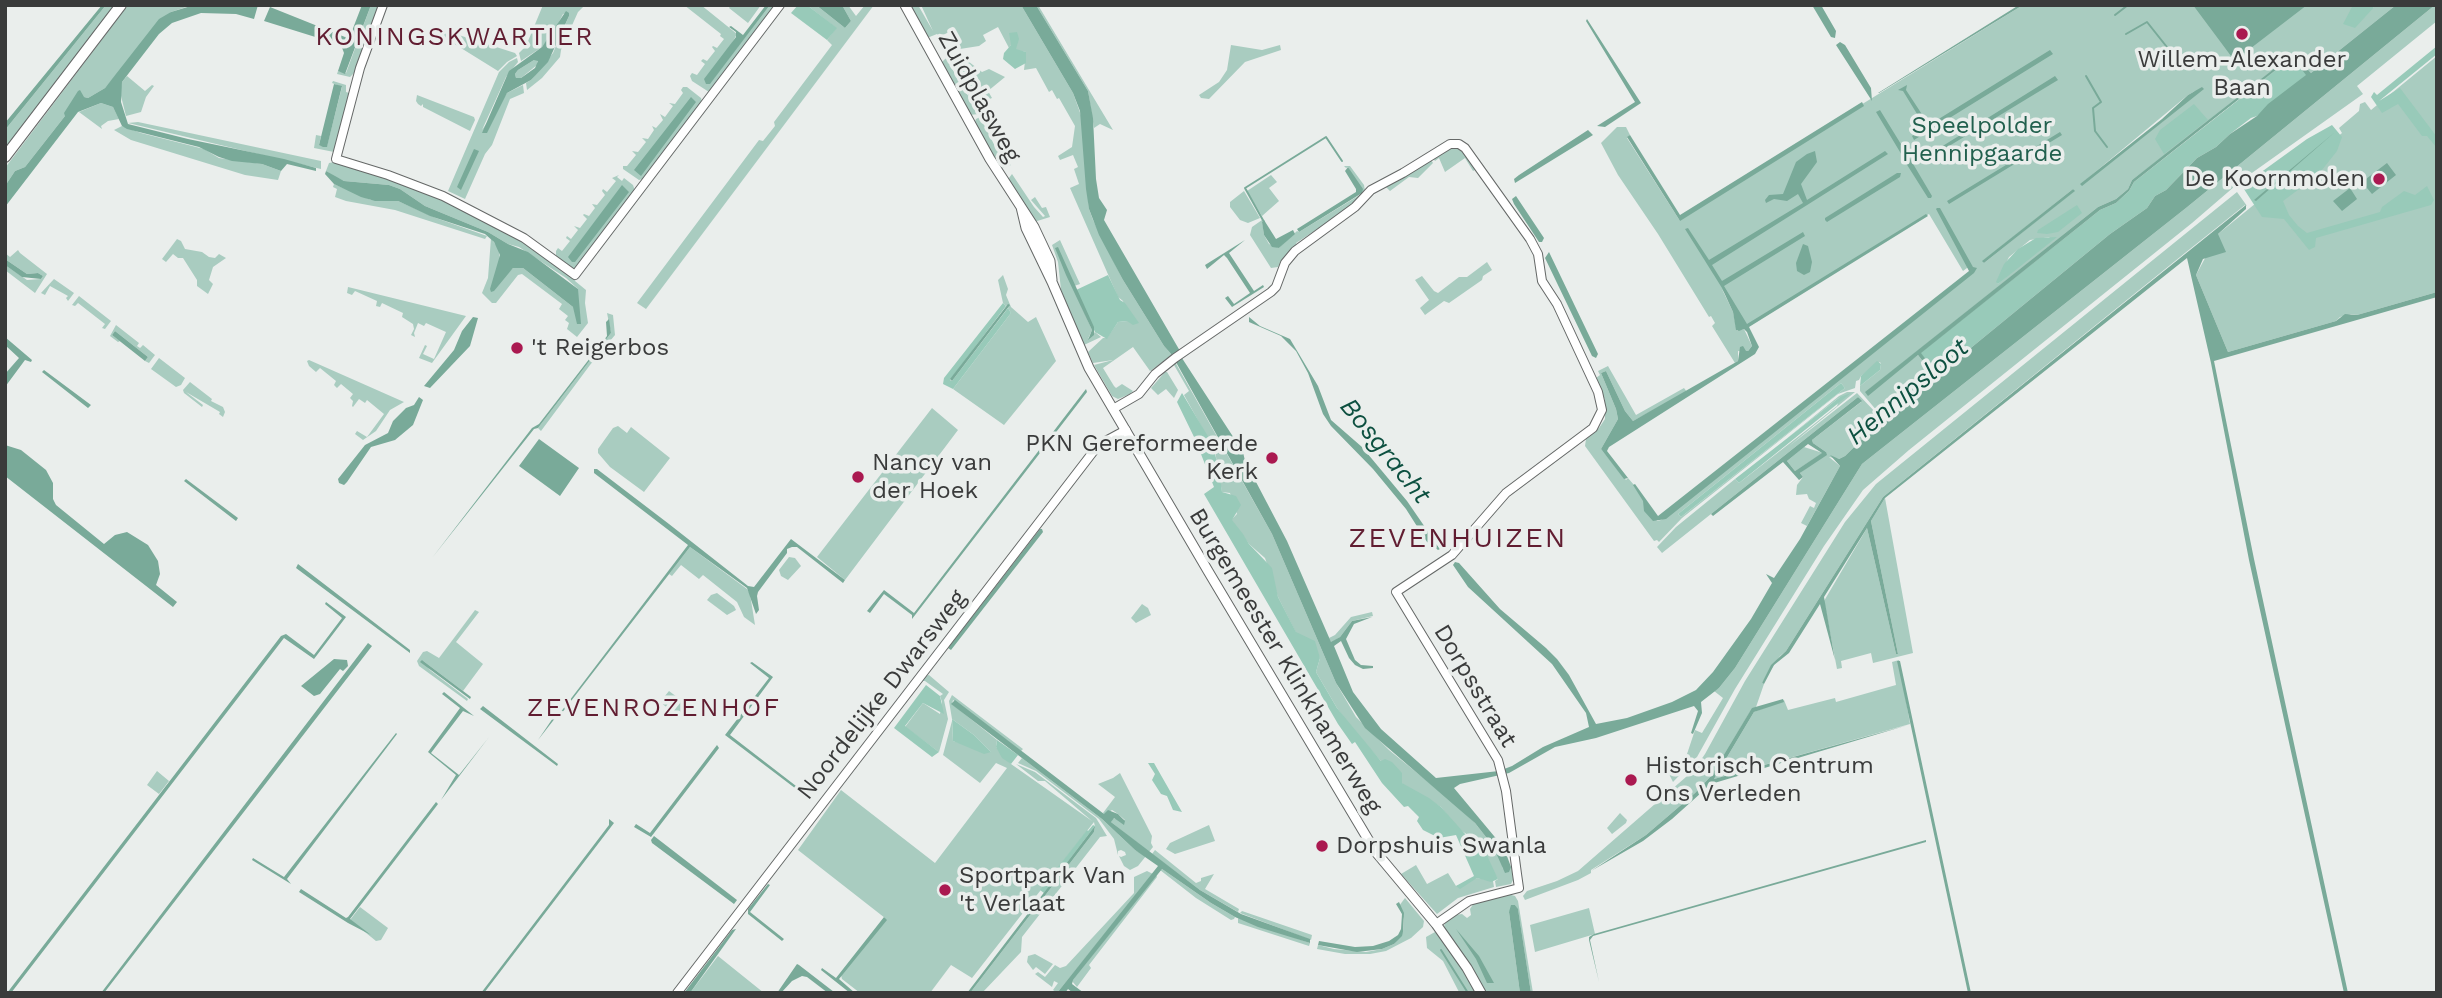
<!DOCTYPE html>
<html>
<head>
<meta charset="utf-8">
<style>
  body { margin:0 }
  #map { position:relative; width:2442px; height:998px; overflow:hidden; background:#eaeeec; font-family:"Work Sans",sans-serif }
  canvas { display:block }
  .frame { position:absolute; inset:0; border:7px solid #3a3b3b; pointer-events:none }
</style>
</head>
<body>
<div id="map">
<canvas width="2442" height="998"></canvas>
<div class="frame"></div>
</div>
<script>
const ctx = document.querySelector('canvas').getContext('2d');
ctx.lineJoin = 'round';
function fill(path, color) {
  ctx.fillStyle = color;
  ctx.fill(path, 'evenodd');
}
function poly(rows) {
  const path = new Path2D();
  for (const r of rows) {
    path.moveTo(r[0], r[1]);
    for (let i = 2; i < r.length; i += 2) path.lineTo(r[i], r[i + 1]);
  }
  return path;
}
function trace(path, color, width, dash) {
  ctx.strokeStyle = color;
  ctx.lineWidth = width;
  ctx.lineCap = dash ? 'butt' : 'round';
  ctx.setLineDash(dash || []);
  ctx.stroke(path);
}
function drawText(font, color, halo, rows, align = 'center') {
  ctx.font = font + ' "Work Sans",sans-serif';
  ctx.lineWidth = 7;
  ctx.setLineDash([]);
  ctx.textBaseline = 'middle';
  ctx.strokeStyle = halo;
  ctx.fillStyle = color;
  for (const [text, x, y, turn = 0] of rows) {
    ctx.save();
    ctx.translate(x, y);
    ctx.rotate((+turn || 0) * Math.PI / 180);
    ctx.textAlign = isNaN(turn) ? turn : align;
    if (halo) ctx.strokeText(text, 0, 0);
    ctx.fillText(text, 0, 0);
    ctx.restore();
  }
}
const green = poly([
  [106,5,116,5,5,150,5,130],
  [128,5,185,5,186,7,171,12,105,88,88,98,84,97,65,116,25,167,15,171,5,186,5,168],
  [371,5,380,5,355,72,350,77,337,74,338,71,346,73],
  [543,5,585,5,578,12,561,50,560,57,542,78,527,90,526,83,531,80,553,53,569,16,569,13,563,14,555,30,542,47,521,61,519,53,526,46],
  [684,5,701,5,737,34,710,83,770,5,777,5,709,92,692,81,690,76,692,73,697,75,705,64,701,61,703,59,707,61,715,51,712,47,713,46,717,48,724,39,720,36,721,34],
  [731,5,761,5,748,23,729,8],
  [807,5,816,5,845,28,851,21,842,5,848,5,856,16,865,5,874,5,646,309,637,303,759,140,763,141,775,126,774,122,832,45,827,40,836,28],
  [909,5,918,5,933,31,921,5,1021,5,1073,93,1082,118,1089,209,1093,220,1123,280,1164,346,1172,355,1150,371,1133,347,1103,368,1114,386,1116,388,1122,384,1133,391,1130,394,1118,399,1112,396,1094,365,1113,360,1093,363,1088,352,1103,338,1107,338,1118,322,1127,321,1123,301,1118,297,1070,188,1079,184,1074,169,1078,167,1073,155,1060,160,1058,156,1072,147,1075,126,1059,98,1057,99,1052,90,1049,92,1036,68,1024,70,1026,52,1015,50,1011,45,1009,48,998,27,983,35,986,41,979,46,947,51,958,44,951,31,939,37,937,34,927,38],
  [1036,5,1038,5,1113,130,1100,124,1094,128,1088,91],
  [2023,5,2364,5,2373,8,2376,5,2396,5,2311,73,2295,57,2132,180,2128,189,2116,199,2098,207,1866,392,1918,355,1935,377,1898,404,1845,456,1839,459,1829,457,1840,466,1807,526,1801,523,1810,506,1814,508,1816,503,1809,499,1807,494,1796,495,1797,485,1803,477,1800,473,1826,452,1813,443,1812,440,1861,402,1858,397,1662,553,1657,547,1676,527,1735,479,1739,483,1808,429,1837,406,1840,397,1785,440,1839,396,1847,392,1855,392,1788,447,1857,393,1878,415,1878,412,1860,391,1860,386,1880,370,1881,364,1880,362,1861,376,1859,380,1856,381,1855,388,1838,394,1682,518,1659,542,1657,540,1654,541,1585,446,1586,439,1599,428,1605,419,1605,400,1596,378,1600,375,1598,371,1608,366,1636,415,1684,388,1687,392,1633,421,1625,411,1606,371,1601,373,1616,409,1618,419,1601,449,1626,480,1628,478,1634,485,1657,521,1661,520,1973,272,1973,268,1971,265,1963,271,1929,214,1747,327,1722,289,1733,312,1737,331,1744,329,1752,346,1747,352,1738,351,1738,361,1735,363,1712,326,1715,323,1711,316,1709,317,1658,234,1618,175,1601,143,1617,127,1626,127,1630,135,1627,138,1680,221,1679,217],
  [2195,91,2163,121,2082,183,2188,95],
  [2073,189,2074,191,1984,263,1983,261],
  [2050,237,1998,284,1997,282,2009,257,2030,240],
  [1841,383,1845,388,1681,517,1678,514],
  [2435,5,2437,5,2437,21,2357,86,2363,94,2242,180,2192,223,1909,450,1863,490,1824,546,1735,689,1697,757,1673,782,1669,774,1679,768,1686,757,1695,730,1702,733,1723,698,1714,691,1719,688,1735,668,1862,464,2186,208],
  [443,30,515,53,517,56,507,62,498,71,440,35],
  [1231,45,1262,50,1280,45,1281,50,1245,62,1209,99,1201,98,1199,95,1219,82,1227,70],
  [2437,56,2437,292,2357,315,2351,314,2340,317,2336,321,2228,352,2196,275,2218,234,2342,133,2339,128,2359,111,2360,104,2365,102,2371,110],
  [947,57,951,67,979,114,969,115,941,63],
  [517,58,518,62,506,77,482,130,507,93,523,85,524,93,510,99,492,145,485,154,465,199,448,191,499,72,509,62],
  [964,58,982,72,989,69,1005,77,988,91,992,98,987,100,966,72],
  [534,60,538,60,537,65,521,78,516,78,515,74,518,70],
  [127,76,145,91,152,85,154,86,146,97,141,112,126,116,120,92,122,82],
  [333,81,346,85,346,92,349,93,334,152,314,148,316,135,321,136,319,145,327,146,342,87,332,83],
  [683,87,687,87,701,98,702,102,643,179,639,180,623,169,623,166,627,166,636,155,632,151,638,152,646,142,642,138,648,139,654,130,652,126,656,128,663,120,660,114,665,117,673,106,669,103,675,104,683,93,681,90],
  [417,95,474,117,475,120,470,131,423,107,423,104,421,106,418,104,416,101],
  [101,103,113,107,119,119,108,121,101,126,102,129,79,112],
  [980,117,1002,160,1007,163,988,127,990,126,1011,165,1005,168,1000,167,974,124,976,119],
  [138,122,321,161,321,169,128,123],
  [122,126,141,133,204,149,219,158,262,164,281,171,278,180,245,175,131,140,114,130],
  [1458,147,1461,150,1475,170,1473,171,1465,158,1445,172,1439,158,1435,161,1433,158,1450,148],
  [1431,160,1433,163,1418,178,1409,177,1390,191,1384,185],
  [334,162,386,177,449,202,516,239,518,238,550,259,576,279,575,281,586,290,585,303,588,323,577,337,567,329,569,323,565,320,568,316,559,309,562,304,522,274,518,275,496,303,492,303,482,293,488,278,491,238,499,250,500,261,509,272,513,268,523,268,573,307,578,298,578,289,566,278,519,247,508,244,488,232,425,206,400,189,389,185,344,181,333,176,326,171,329,163],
  [1344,166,1350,166,1364,185,1365,191,1354,205,1296,243,1297,245,1283,262,1281,261,1278,267,1271,268,1250,235,1252,227,1262,220,1264,235,1269,244,1279,248,1297,231,1299,232,1358,196,1362,193,1348,167,1346,168],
  [1012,174,1034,207,1043,217,1045,216,1031,200,1035,197,1042,208,1046,207,1050,217,1034,222,1010,184,1009,178],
  [619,175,617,177,622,181,624,178,633,185,635,191,575,270,556,257,556,251,558,248,562,251,570,241,566,238,567,236,571,239,578,230,574,226,580,228,587,219,583,215,584,214,589,216,595,208,592,204,597,205,605,195,602,191,603,189,607,192,616,181,612,178],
  [1271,175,1277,182,1269,188,1279,201,1262,216,1247,191],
  [334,184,371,200,398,201,436,218,487,236,485,239,395,210,346,201,335,197,337,189,333,187],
  [1244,191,1260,218,1248,223,1240,220,1230,207,1230,202],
  [2237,192,2247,206,2245,205,2185,253,1883,497,1786,651,1780,656,1762,683,1764,684,1756,707,1750,712,1711,776,1695,793,1646,835,1591,870,1591,873,1578,880,1525,900,1523,896,1527,891,1557,881,1578,871,1694,770,1705,754,1745,681,1845,522,1876,484],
  [177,239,181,241,185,249,202,252,209,257,215,258,219,254,226,258,213,267,209,280,213,284,208,294,197,286,197,280,183,258,178,258,173,254,166,262,162,259],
  [1060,240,1080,284,1074,286,1056,249,1092,330,1088,339,1095,332,1101,337,1084,345,1061,290,1058,262,1052,245],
  [18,250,20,253,47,274,35,293,5,270,5,265,27,280,41,279,43,276,38,273,27,274,5,259,5,253,10,257],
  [1487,262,1492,270,1483,276,1482,280,1449,303,1444,301,1425,315,1420,308,1429,300,1415,280,1422,276,1434,291,1438,293,1459,277,1467,277],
  [1003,275,1008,289,1006,295,1011,307,1028,322,1036,317,1056,361,1004,425,953,389,1011,313,1008,308,1009,305,1006,306,1003,303,998,280],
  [54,279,74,293,68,301,66,298,68,296,50,286,45,295,41,293],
  [348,287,466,316,432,363,419,358,425,345,427,346,423,354,434,359,446,332,426,323,424,326,418,323,414,333,415,337,411,335,414,329,413,324,402,317,403,313,382,303,380,307,376,306,377,301,355,291,352,295,347,293],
  [79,296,111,321,105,329,102,328,105,324,78,303,75,306,72,305],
  [607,313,613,315,615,335,590,365,541,431,538,428,611,333],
  [116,325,139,343,137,346,140,348,143,345,155,355,149,363,145,361,148,357,115,331,112,335,120,341,118,342,110,336],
  [159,358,185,378,181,385,176,387,151,369],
  [309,360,404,402,390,410,376,431,363,440,355,434,357,431,367,437,384,414,367,400,365,403,359,399,353,407,352,406,353,401,350,398,353,394,341,384,337,388,334,385,336,381,320,368,316,372,309,366,307,361],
  [1175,362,1272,534,1336,683,1356,717,1389,750,1454,803,1475,823,1493,846,1501,859,1503,869,1511,867,1511,864,1513,880,1511,884,1496,887,1495,881,1498,879,1468,835,1457,828,1441,807,1401,783,1351,728,1337,708,1316,672,1320,658,1307,638,1296,633,1278,597,1265,558,1249,544,1231,520,1237,514,1230,493,1222,492,1215,451,1184,395,1189,391,1174,365],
  [1165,372,1167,372,1178,390,1174,398,1166,389,1158,395,1151,388],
  [190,382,212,399,211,401,223,407,225,412,223,417,219,414,220,412,186,392,203,405,202,407,184,393,183,390],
  [932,408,958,430,845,580,817,557],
  [618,426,627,433,631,427,670,458,644,492,610,467,598,453,598,449,613,428],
  [1804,447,1823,453,1795,471,1787,461],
  [1885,498,1913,653,1873,663,1871,653,1841,661,1842,668,1837,669,1824,601,1867,528,1896,654,1898,654,1871,521],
  [690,547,747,589,750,594,755,625,744,617,737,602,703,575,699,579,681,565,672,576,669,574],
  [789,557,795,558,801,566,788,580,781,576,779,570],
  [717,593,734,606,736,610,727,615,707,600,711,595],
  [1142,604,1148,608,1151,615,1136,623,1131,618],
  [475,610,479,612,456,642,483,664,463,691,422,660,430,670,468,699,467,701,419,666,417,661,423,652,427,651,439,658],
  [1372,612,1373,616,1352,621,1340,637,1331,643,1329,638,1335,635,1351,617],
  [1899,660,1910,724,1714,779,1754,712,1784,700,1788,710,1835,698,1836,702,1896,685,1892,662],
  [929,675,949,692,944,700,948,719,939,752,905,727,923,703,940,714,942,702,940,696,943,694,925,681,920,681,924,676],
  [669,691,689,706,680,718,660,702],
  [952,695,1023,749,1021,751,953,700,952,704,997,740,996,747,1011,764,1092,821,1045,781,1038,781,1016,764,1035,772,1096,818,1107,836,1100,837,1022,937,1021,952,982,993,970,993,1094,832,1095,826,1044,893,1095,827,1094,822,972,978,951,965,930,993,860,993,842,979,841,975,885,918,798,850,841,790,935,863,1007,768,996,763,980,783,943,755,952,721,953,741,991,752,974,735,952,719,949,701],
  [1022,758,1102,819,1135,850,1146,856,1138,866,1130,870,1124,866,1119,856,1121,857,1126,855,1125,852,1121,850,1118,851,1118,855,1114,839,1099,819,1036,771,1018,763],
  [157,771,169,781,159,794,147,785],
  [1120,773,1152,836,1151,843,1153,847,1149,852,1111,822,1112,818,1125,820,1118,814,1112,810,1104,815,1103,813,1115,797,1098,784,1113,778],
  [1620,813,1627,820,1626,823,1612,834,1607,828],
  [1209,825,1215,841,1175,854,1166,849,1170,843],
  [1155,850,1196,883,1201,881,1201,878,1214,874,1205,889,1239,909,1238,912,1200,890,1152,854],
  [1416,865,1427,884,1448,873,1456,886,1477,878,1493,881,1494,887,1458,898,1437,914,1401,874],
  [1162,869,1211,903,1235,917,1234,919,1231,920,1196,898,1160,870],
  [1147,871,1153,874,1057,993,1053,990,1058,983,1054,981,1052,987,1035,974,1038,972,1045,977,1055,965,1060,968,1066,966,1134,893,1134,877],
  [1156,875,1157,877,1089,965,1091,968,1077,987,1072,981],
  [1508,894,1515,896,1518,901,1533,993,1531,993,1518,910,1515,905,1509,912,1520,993,1484,993,1444,928,1445,921,1454,915,1462,914,1467,918,1471,915,1470,909,1474,903],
  [1405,898,1424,921,1423,927,1411,938,1386,951,1370,954,1345,954,1317,949,1318,945,1334,949,1366,952,1382,949,1394,944,1403,932,1404,919,1399,906],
  [360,907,388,928,381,940,376,941,350,920],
  [1589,908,1595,934,1535,952,1530,925],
  [1242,911,1312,935,1311,940,1240,913],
  [1238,918,1310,943,1309,946,1238,923],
  [1435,932,1439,934,1463,969,1476,993,1459,992,1443,961,1427,948,1426,937],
  [1035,954,1053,964,1045,974,1036,967,1033,970,1027,962,1028,956],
  [718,956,764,993,690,993]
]);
const forest = poly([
  [798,5,807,5,837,28,827,40,791,13],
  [2353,5,2376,5,2355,28,2343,24],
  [1017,32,1019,39,1016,49,1026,52,1026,63,1015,69,1003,59,1004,53,1011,45,1009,33],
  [2437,46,2437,54,2379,101,2400,88,2437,137,2437,148,2427,136,2422,136,2398,104,2382,113,2371,97,2374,92,2377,95],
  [963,54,966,72,987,100,983,111,979,114,947,57],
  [2293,57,2307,75,2257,116,2251,118,2230,134,2216,147,2197,158,2166,190,2155,196,2147,208,2110,234,1939,374,1936,373,1920,353,2100,210,2116,203,2129,191,2134,182],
  [2194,104,2208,120,2227,105,2164,154,2155,139,2160,130],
  [2332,125,2342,137,2337,151,2318,175,2283,201,2289,215,2298,226,2307,233,2380,212,2382,207,2404,191,2415,195,2427,186,2434,200,2431,205,2316,238,2315,247,2309,250,2284,219,2262,217,2242,186,2307,139],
  [2077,205,2082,213,2058,232,2047,234,2037,233,2038,230],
  [2057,237,1998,284,1996,282,2004,264,2018,249,2036,238],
  [1108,275,1120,300,1125,303,1139,323,1133,325,1127,321,1118,322,1107,339,1095,332,1076,290],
  [1003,303,1006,306,950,380,952,381,1008,308,1011,313,953,389,943,384,944,378],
  [1877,361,1881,364,1880,370,1860,386,1861,376],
  [1841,383,1845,388,1681,517,1678,514],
  [1182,393,1212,443,1219,469,1222,492,1236,496,1241,505,1232,520,1243,534,1249,544,1272,568,1278,597,1296,632,1315,641,1320,658,1316,672,1337,708,1381,761,1385,759,1392,762,1402,773,1402,783,1429,798,1441,807,1474,844,1483,847,1498,879,1491,882,1477,878,1460,889,1456,886,1474,876,1456,835,1439,838,1423,830,1417,821,1419,817,1408,806,1404,807,1382,783,1355,742,1352,744,1338,724,1204,494,1214,487,1195,439,1177,402],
  [1851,393,1739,483,1735,479,1840,397],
  [926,685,940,696,944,714,923,703,905,726,939,752,932,757,894,728],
  [952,719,974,735,991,752,984,754,953,741],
  [997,740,1018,755,1011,764,1002,758,996,747],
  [1148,763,1154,763,1182,812,1173,810,1167,796,1161,794,1152,780,1155,774],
  [1093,825,1095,826,1044,893,1040,890,1087,830,1088,831]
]);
const water = poly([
  [102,5,106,5,5,130,5,123],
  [194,5,258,5,254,19,236,14,201,13,172,23,159,34,122,82,121,102,128,124,188,139,284,159,316,168,316,171,287,164,281,171,262,164,232,161,219,157,199,147,127,129,122,126,113,107,101,103,78,112,5,207,5,186,15,171,25,167,65,116,64,113,78,91,80,90,84,97,88,98,105,88,159,19,171,12],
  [362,5,371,5,345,74,338,71,344,53,341,45,264,21,270,7,345,37,350,36],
  [766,5,770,5,710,84,706,84,704,79,736,37,736,32,729,27,731,26,743,35],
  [816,5,842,5,851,21,845,28],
  [1021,5,1036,5,1088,91,1093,118,1096,179,1099,198,1107,210,1104,220,1180,351,1178,352,1243,452,1245,461,1287,541,1331,642,1340,637,1352,621,1372,617,1354,624,1346,639,1355,660,1361,665,1373,666,1373,668,1363,669,1355,665,1349,658,1341,641,1334,646,1353,692,1381,729,1436,778,1499,771,1512,766,1543,747,1589,727,1586,713,1552,664,1468,587,1453,565,1455,562,1459,563,1500,609,1546,648,1557,659,1569,675,1596,724,1627,718,1672,702,1696,690,1713,672,1751,619,1772,583,1766,574,1774,578,1800,539,1840,466,1830,455,1839,459,1845,456,1898,404,1935,377,1918,355,1868,396,1865,392,2098,207,2116,199,2128,189,2132,180,2293,54,2311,73,2396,5,2435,5,2186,208,1862,464,1735,668,1719,688,1701,702,1702,713,1693,734,1691,733,1698,711,1694,706,1596,738,1555,747,1509,773,1460,784,1454,788,1504,848,1511,867,1509,872,1505,873,1493,846,1475,823,1365,728,1336,683,1272,534,1172,355,1164,346,1123,280,1099,235,1089,209,1086,189,1080,111,1073,93],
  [2292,57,2306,75,2268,104,2257,116,2230,134,2216,147,2197,158,2166,190,2155,196,2147,208,2110,234,1939,374,1936,373,1921,353,2100,210,2116,203,2129,191,2134,182],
  [1812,5,1821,5,1836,31,1835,38,1831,37],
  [2019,5,2023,5,1879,93,1878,93],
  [2193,5,2307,5,2238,58,2231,56],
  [566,11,569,13,569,16,548,62,531,80,507,93,487,133,482,133,509,71,542,47],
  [534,60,538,61,535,68,521,78,516,78,515,74,518,70],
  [1587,19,1641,103,1605,127,1597,126,1635,102,1586,21],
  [1840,42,1845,45,1871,88,1872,101,1836,45],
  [2050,50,2053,54,1914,140,1912,136,1925,127,1903,91,1898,90,1907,85,1906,90,1929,125],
  [2055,76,2058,80,1926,160,1925,157],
  [334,84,342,86,327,147,323,147,319,145],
  [2202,87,2204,89,2082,186,2080,184,2162,119,2188,95],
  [691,97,696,102,641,176,634,170],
  [1862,102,1864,106,1680,221,1627,137,1630,135,1680,215],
  [1880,110,1907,154,1903,157,1876,112],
  [1588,130,1593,135,1515,183,1514,179,1519,175],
  [2060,132,2062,135,1949,204,1947,201],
  [2335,132,2256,201,2254,200],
  [474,149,479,151,461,190,457,187],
  [1815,151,1817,162,1801,184,1807,200,1885,151,1888,154,1712,265,1722,281,1803,232,1805,236,1724,286,1747,324,1926,214,1928,216,1749,327,1759,347,1755,354,1609,447,1607,451,1628,478,1624,479,1601,449,1618,419,1616,409,1601,373,1606,371,1625,411,1633,421,1738,361,1740,347,1743,346,1746,351,1748,351,1752,346,1747,332,1744,329,1739,331,1736,330,1733,312,1722,288,1685,229,1688,228,1709,260,1803,203,1798,194,1787,201,1774,199,1766,203,1765,200,1769,195,1783,194,1796,162,1807,154],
  [1909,157,1932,196,1931,198,1928,198,1904,160],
  [2387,163,2396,175,2372,194,2362,182],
  [1348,167,1363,189,1362,193,1299,232,1297,229,1356,192,1356,189,1345,171],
  [326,171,344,181,389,185,400,189,425,206,488,232,508,244,528,252,578,289,581,324,577,324,573,307,523,268,513,268,494,291,491,292,490,289,500,255,494,242,485,234,430,216,398,201,375,201,361,197,334,184,325,174],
  [1897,173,1901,173,1900,177,1827,222,1825,220,1825,218],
  [622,185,629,192,575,262,572,262,568,257],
  [2350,188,2357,199,2342,211,2333,201],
  [2073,189,2075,191,1984,263,1982,261],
  [1516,196,1544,238,1542,242,1539,242,1514,204,1512,199],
  [2246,205,2246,209,2218,234,2226,252,2203,259,2196,275,2228,352,2336,321,2345,314,2357,315,2437,292,2437,297,2214,361,2254,559,2348,993,2344,993,2249,560,2211,363,2187,258,1885,498,1871,521,1898,654,1896,654,1867,528,1824,597,1835,660,1820,604,1789,653,1774,665,1764,684,1762,683,1771,665,1786,651,1883,497],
  [1937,208,1940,208,1973,267,1977,268,1974,273,1666,519,1653,521,1644,511,1643,501,1633,485,1635,484,1658,516,1969,271,1936,209],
  [1264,220,1276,239,1293,230,1295,234,1279,248,1272,247,1264,235,1262,222],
  [1245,240,1229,253,1254,291,1263,285,1264,287,1232,307,1225,298,1228,296,1234,304,1250,293,1227,258,1224,255,1207,269,1205,265],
  [1803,244,1808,246,1812,262,1810,272,1804,275,1797,271,1796,263],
  [1058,247,1094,327,1094,335,1088,340,1092,330,1066,275,1055,248],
  [1549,252,1598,354,1596,358,1592,356,1545,258],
  [5,259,27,274,38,273,43,276,41,279,22,277,5,265],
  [1008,304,1010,305,952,381,950,379],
  [473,317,478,318,470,346,430,388,424,386,454,350,462,331],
  [1249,317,1260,326,1290,339,1318,386,1331,420,1362,447,1407,501,1440,549,1438,550,1427,542,1406,509,1373,469,1331,426,1323,414,1308,373,1296,351,1281,336,1249,322],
  [609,319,611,333,538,428,534,429,432,558,532,428,539,424,607,336,606,322],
  [115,331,148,357,145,361,112,335],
  [5,337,32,360,31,362,25,360,5,387,5,374,19,358,5,345],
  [44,370,91,405,88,408,42,372],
  [1086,389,1087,392,912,619,912,615,884,594,870,613,867,611,884,590,914,613],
  [419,397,423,400,413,425,395,440,371,447,347,482,344,485,339,483,338,479,365,445,388,433,393,421,406,408,414,405],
  [1858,397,1862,401,1812,440,1813,443,1826,452,1827,455,1800,473,1803,477,1799,480,1783,462,1713,516,1711,514],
  [1808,444,1822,453,1795,471,1787,461],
  [539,439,579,468,560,496,519,466],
  [5,445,21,450,46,470,53,483,53,499,56,505,104,544,115,535,127,532,148,545,158,561,160,574,156,585,177,602,173,607,5,476],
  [594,469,597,469,669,524,748,586,754,587,791,539,845,580,843,583,797,547,792,547,787,549,787,553,758,592,757,596,759,610,756,614,747,588,690,547,561,714,556,717,538,740,555,715,560,713,688,545,594,473],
  [186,479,238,518,236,521,184,481],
  [1040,529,1042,529,1043,532,951,650,948,648],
  [298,564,410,650,410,653,296,568],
  [326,602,346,617,314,659,284,638,11,993,7,993,281,636,286,634,314,655,342,618,325,604],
  [368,643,372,646,104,993,101,993],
  [334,659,347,660,348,666,343,671,340,669,320,694,314,696,301,686],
  [422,660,471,697,470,699,420,662],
  [1897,661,1900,661,1971,993,1968,993],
  [752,662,773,677,730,735,809,796,808,798,725,735,769,678,750,663],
  [444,692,474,716,463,711,431,753,459,775,489,737,441,800,456,775,428,752,460,708,442,694],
  [1783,699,1784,702,1754,712,1714,779,1908,725,1711,784,1672,819,1643,841,1591,871,1646,835,1695,793,1711,776,1752,708],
  [955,700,1104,814,1108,810,1118,814,1125,821,1124,825,1114,818,1111,822,1200,890,1241,914,1310,939,1310,943,1258,927,1235,917,1211,903,1162,869,1073,980,1072,984,1084,993,1073,993,1068,989,1065,993,1057,993,1158,866,1135,850,1102,819,951,704],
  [483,706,558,764,557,766,480,709],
  [396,733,397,734,287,879,291,884,252,860,253,858,284,877],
  [717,745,719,748,651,837,634,827,636,824,650,833],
  [436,802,438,804,435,808,350,919,371,935,348,923,299,892,301,889,346,918,348,917],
  [609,819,614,823,484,993,481,993,609,825],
  [1095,826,1094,832,970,993,967,993],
  [654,836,737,900,734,904,652,843,651,840],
  [1926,840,1926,842,1593,936,1590,940,1599,982,1589,940,1589,937,1594,934],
  [768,884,770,885,750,912,784,939,782,941,748,914,748,909],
  [1399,902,1404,913,1403,932,1402,936,1394,944,1382,949,1357,952,1318,945,1319,941,1355,947,1373,946,1389,941,1398,935,1401,929,1402,914,1396,904],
  [1511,905,1515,905,1518,909,1531,993,1520,993,1509,912],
  [884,917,887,920,839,979,855,993,850,993,821,970,822,968,836,978],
  [736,929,690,993,684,993,732,930],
  [1456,929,1479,956,1494,983,1487,983,1476,959],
  [797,964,799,965,834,992,828,993,807,977,802,976,792,981,781,993,777,993]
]);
const stream = poly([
  [2115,15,2128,5],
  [2126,34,2147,22,2182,66],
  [2086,76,2101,102,2093,108,2095,131,2107,147],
  [1264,222,1245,188,1326,137,1342,161],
  [1441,950,1468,993]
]);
const tertiary = poly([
  [383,5,360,68,336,159,388,175,443,196,524,238,575,275,780,5],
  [1113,409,1139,394,1155,374,1175,358,1271,292,1276,287,1285,263,1295,251,1355,207,1371,190,1403,173,1450,144,1459,144,1465,148,1530,239,1538,254,1542,281,1557,304,1598,392,1602,410,1593,428,1506,493,1452,555,1396,592,1498,760,1506,791,1517,874,1519,888,1469,901,1436,924],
  [677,993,1093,452,1100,444,1126,430]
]);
const secondary = poly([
  [905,5,990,159,1034,227,1050,261,1052,280],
  [1021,207,1026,228,1052,282,1089,368,1208,571,1375,851,1436,924,1467,968,1481,993]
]);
const primary = poly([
  [5,157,121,5]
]);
const markers = [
  [2242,34,7,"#aa1950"],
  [2379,179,7,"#aa1950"],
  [517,348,7,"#aa1950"],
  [1272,458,7,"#aa1950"],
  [858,477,7,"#aa1950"],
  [1631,780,7,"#aa1950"],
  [1322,846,7,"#aa1950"],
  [945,890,7,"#aa1950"]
];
const poiNames = [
  ["Willem-Alexander",2242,60,"center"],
  ["Baan",2242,88,"center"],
  ["De Koornmolen",2365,179,"right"],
  ["'t Reigerbos",531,348],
  ["PKN Gereformeerde",1258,444,"right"],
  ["Kerk",1258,472,"right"],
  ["Nancy van",872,463],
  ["der Hoek",872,491],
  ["Historisch Centrum",1645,766],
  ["Ons Verleden",1645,794],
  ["Dorpshuis Swanla",1336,846],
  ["Sportpark Van",959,876],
  ["'t Verlaat",959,904]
];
const streetNames = [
  ["Zuidplasweg",979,97,61],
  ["Burgemeester Klinkhamerweg",1285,661,59],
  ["Dorpsstraat",1475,686,59],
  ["Noordelijke Dwarsweg",882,695,-52]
];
const parkNames = [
  ["Speelpolder",1982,126],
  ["Hennipgaarde",1982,154]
];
const neighbourhoodNames = [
  ["KONINGSKWARTIER",455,37],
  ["ZEVENROZENHOF",654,708]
];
const waterNames = [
  ["Hennipsloot",1908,392,-40],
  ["Bosgracht",1385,451,51]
];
const quarterNames = [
  ["ZEVENHUIZEN",1458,539]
];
fill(green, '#a9ccc0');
fill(forest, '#98cab9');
fill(water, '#79aa99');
trace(stream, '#79aa99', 2);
trace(tertiary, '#656867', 10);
trace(secondary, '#656867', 11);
trace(primary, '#656867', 12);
trace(tertiary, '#fff', 8);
trace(secondary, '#fff', 9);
trace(primary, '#fff', 10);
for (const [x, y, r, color] of markers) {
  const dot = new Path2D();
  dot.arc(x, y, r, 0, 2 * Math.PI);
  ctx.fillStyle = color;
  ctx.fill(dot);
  trace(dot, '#eaeeec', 2.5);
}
drawText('24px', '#3a3b3b', '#eaeeec', poiNames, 'left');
drawText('24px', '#3a3b3b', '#eaeeec', streetNames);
drawText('24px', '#22604e', '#eaeeec', parkNames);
ctx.letterSpacing = '2px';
drawText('26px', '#611d31', '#eaeeec', neighbourhoodNames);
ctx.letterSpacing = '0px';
drawText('italic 26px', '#0d5040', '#eaeeec', waterNames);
ctx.letterSpacing = '2px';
drawText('28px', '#611d31', '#eaeeec', quarterNames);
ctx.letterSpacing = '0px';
</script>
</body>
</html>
